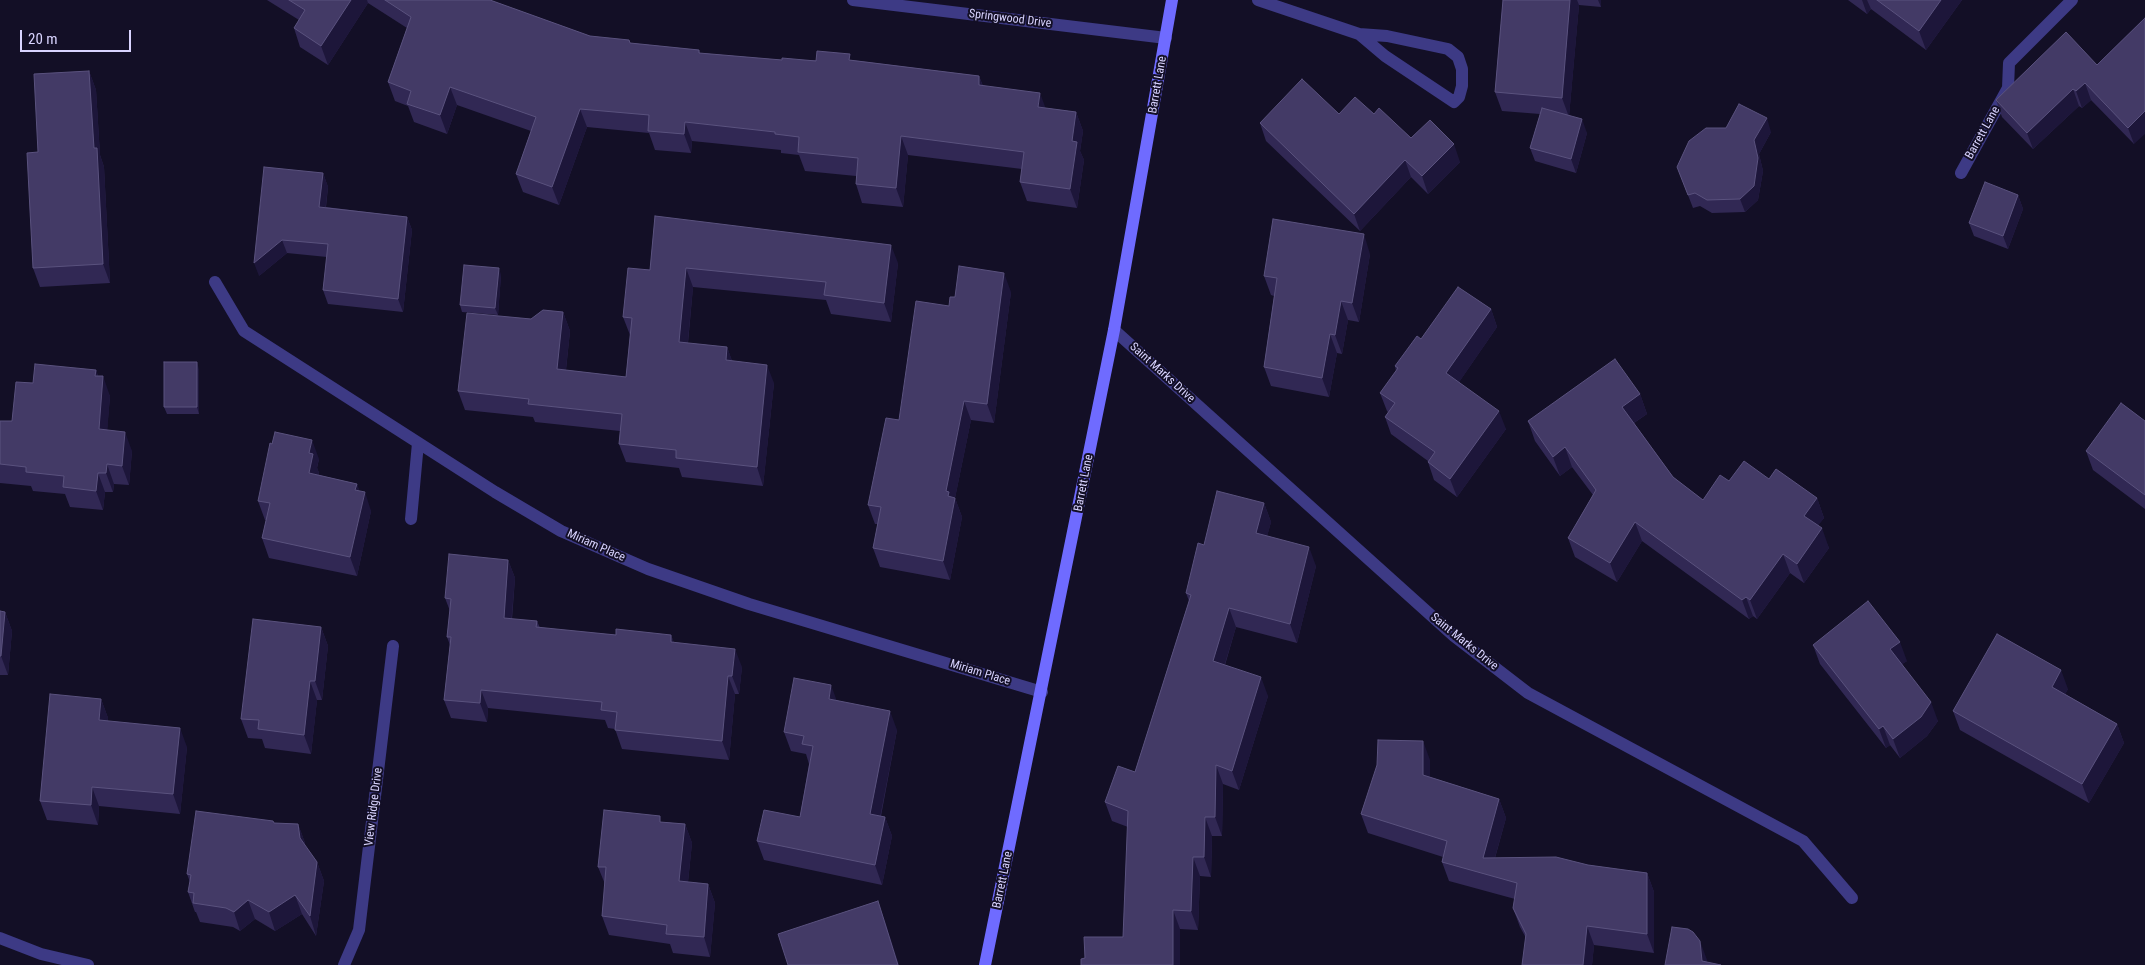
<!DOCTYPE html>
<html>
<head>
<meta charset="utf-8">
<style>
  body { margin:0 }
  #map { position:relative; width:2145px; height:965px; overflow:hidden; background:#130f26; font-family:"Roboto Condensed",sans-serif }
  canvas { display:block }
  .scale { position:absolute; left:20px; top:30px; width:111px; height:22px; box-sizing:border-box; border:2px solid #d9d4ff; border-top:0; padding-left:6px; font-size:15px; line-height:18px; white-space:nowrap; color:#d9d4ff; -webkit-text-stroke:4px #130f26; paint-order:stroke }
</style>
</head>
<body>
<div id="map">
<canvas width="2145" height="965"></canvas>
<div class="scale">20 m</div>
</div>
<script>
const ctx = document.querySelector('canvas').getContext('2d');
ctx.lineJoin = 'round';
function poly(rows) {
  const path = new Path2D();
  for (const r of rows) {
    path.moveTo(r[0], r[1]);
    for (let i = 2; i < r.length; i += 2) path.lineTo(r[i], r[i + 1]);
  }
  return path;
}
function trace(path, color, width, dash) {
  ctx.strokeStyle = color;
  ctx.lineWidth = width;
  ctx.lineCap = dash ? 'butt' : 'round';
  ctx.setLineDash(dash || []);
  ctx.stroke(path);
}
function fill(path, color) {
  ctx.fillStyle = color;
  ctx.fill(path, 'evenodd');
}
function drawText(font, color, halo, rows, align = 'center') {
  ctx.font = font + ' "Roboto Condensed",sans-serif';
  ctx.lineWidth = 4;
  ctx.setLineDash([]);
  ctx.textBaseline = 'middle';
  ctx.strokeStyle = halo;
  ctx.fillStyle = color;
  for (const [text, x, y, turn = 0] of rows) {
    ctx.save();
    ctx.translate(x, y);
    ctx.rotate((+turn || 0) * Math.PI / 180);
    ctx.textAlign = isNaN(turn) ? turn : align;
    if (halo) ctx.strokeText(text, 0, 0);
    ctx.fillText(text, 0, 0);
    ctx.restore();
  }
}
const lane = poly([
  [1258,0,1359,34,1387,36,1448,49,1458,57,1462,69,1462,86,1459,97,1454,102,1385,56,1359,34]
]);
const street = poly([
  [853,0,1166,38],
  [1961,173,2008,88,2009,63,2072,0],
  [215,282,244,331,495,492,561,531,648,569,749,604,1042,692],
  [1114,330,1454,636,1528,693,1803,841,1852,898],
  [411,519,418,443],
  [0,938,41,954,88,965],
  [344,965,359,930,393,646]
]);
const secondary = poly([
  [985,965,1114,330,1172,0]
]);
const wall = poly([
  [267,0,490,0,590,36,630,43,699,50,700,53,782,60,852,60,979,76,983,86,1046,108,1076,112,1083,131,1080,151,1084,160,1077,208,1027,201,1020,182,1022,169,908,155,903,207,862,203,856,184,856,176,805,171,799,155,781,153,781,150,692,141,691,153,655,150,649,133,587,127,559,205,523,192,516,174,531,131,457,105,447,134,414,122,408,106,395,101,388,82,407,28,368,3,328,65,300,47,294,28,299,20],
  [1503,0,1601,0,1601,7,1579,5,1569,116,1587,133,1576,173,1535,161,1530,148,1540,114,1502,111,1495,92],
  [1848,0,1962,0,1926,50,1871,9,1867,14],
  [2145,18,2134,144,2091,100,2082,108,2079,106,2033,149,2002,117,1996,100,2097,65],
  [89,71,96,90,100,155,104,167,110,283,40,287,33,268,38,152],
  [1339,114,1374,114,1411,138,1460,162,1428,194,1411,177,1360,231,1266,141,1260,123],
  [1771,132,1759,154,1763,171,1758,200,1745,212,1712,213,1700,206,1693,208,1677,167],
  [323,173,328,187,326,207,407,217,412,230,403,312,328,304,323,290,327,257,287,253,259,276],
  [2018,195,2023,209,2008,249,1974,236,1969,223],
  [655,216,898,263,891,322,831,314,826,300,693,287,688,343,727,347,732,361,774,383,763,486,682,477,679,468,626,462,619,444,620,431,535,422,533,417,465,410,458,391,531,319,563,312,570,331,566,370,626,377,630,335,623,317,650,270],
  [1370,254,1359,322,1348,320,1342,354,1337,353,1329,397,1271,386,1264,367,1274,296,1271,295,1264,276],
  [501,275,498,315,462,312,460,305],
  [1011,292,994,423,971,420,955,498,962,517,950,580,880,567,873,548,878,524,875,524,868,505,899,420,949,306,955,297],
  [1491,309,1497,327,1459,382,1506,429,1457,497,1434,480,1428,462,1428,461,1391,434,1385,417,1388,412,1387,411,1380,393,1396,371,1395,366,1421,339],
  [199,369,199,414,167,414,164,407],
  [96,370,98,376,110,396,107,430,132,451,129,485,114,484,113,492,105,492,103,510,70,507,65,494,33,491,31,486,0,483,0,421,12,421,33,383],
  [1640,394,1647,414,1634,423,1673,477,1703,500,1729,481,1769,479,1817,498,1824,518,1818,525,1829,548,1804,583,1790,573,1757,619,1753,616,1749,619,1642,541,1617,582,1575,557,1568,538,1593,495,1572,467,1560,476,1535,441,1528,421],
  [2145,421,2145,509,2093,470,2086,451],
  [319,459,317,468,319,473,319,475,357,484,359,491,371,511,357,576,269,558,262,538,266,520,265,520,258,501],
  [1264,503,1271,522,1267,536,1316,566,1297,643,1236,627,1225,665,1268,696,1239,790,1223,784,1222,836,1212,836,1211,877,1200,876,1198,930,1180,929,1180,965,1081,965,1085,958,1123,937,1128,827,1112,821,1105,802,1135,772,1189,601,1186,593,1204,545],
  [508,560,515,578,512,619,537,621,540,628,616,635,671,635,674,643,742,667,739,694,735,694,729,760,622,749,615,729,608,728,605,720,488,708,487,722,451,718,444,700,450,645,447,637,450,611,445,598],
  [0,611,5,612,12,631,8,675,0,675],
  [321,627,328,646,322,700,317,700,311,754,265,748,262,739,248,738,241,719],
  [1813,645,1907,661,1902,664,1938,721,1927,736,1900,758,1890,745,1886,748,1820,664],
  [2068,689,2065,694,2117,724,2124,743,2089,803,1960,730,1953,711],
  [101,699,108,718,108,721,187,747,180,814,99,806,98,825,47,820,40,801],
  [837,700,897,730,881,816,885,817,892,836,882,885,764,860,757,841,800,817,809,764,806,754,791,751,784,732],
  [1430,760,1430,777,1499,799,1506,818,1495,858,1588,865,1647,873,1654,892,1654,953,1594,945,1592,965,1522,965,1526,938,1520,927,1513,908,1515,899,1449,881,1442,862,1443,857,1368,833,1361,814],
  [662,822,685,824,692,843,688,882,708,884,715,903,710,957,673,953,670,944,609,935,602,916,605,884,598,867],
  [274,823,298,824,305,843,305,846,317,862,324,881,316,936,302,914,275,931,255,919,240,931,233,927,200,922,196,912,195,912,188,892,190,882,187,874]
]);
const shadedWall = poly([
  [351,0,367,0,368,3,328,65,321,46],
  [1570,0,1577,0,1579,5,1569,117,1562,98],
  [1598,0,1601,0,1601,7],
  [1862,0,1867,0,1871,9,1867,14],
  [1941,0,1962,0,1926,50,1919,31],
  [89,71,96,90,100,155,104,167,110,283,103,264,94,148],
  [979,76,986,95,979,85],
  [2085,83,2091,100,2082,108,2076,91],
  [450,87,457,105,447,134,440,115],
  [2073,89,2079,106,2033,149,2027,133],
  [1040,93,1047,112,1038,107],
  [580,109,587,127,559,205,552,187],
  [2145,111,2145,134,2134,144,2128,128],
  [1076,112,1083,131,1080,151,1084,160,1077,208,1070,189,1072,141],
  [1767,118,1771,132,1759,154,1763,171,1758,200,1745,212,1740,199,1754,140],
  [1582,119,1587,133,1576,173,1571,159],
  [685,122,692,141,691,153,684,134],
  [901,136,908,155,903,207,896,188],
  [1454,144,1460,162,1428,194,1422,176],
  [1405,160,1411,177,1360,231,1354,214],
  [323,173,328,187,324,220,319,207],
  [2018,195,2023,209,2008,249,2003,236],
  [407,217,412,230,403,312,398,299],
  [1364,234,1370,254,1359,322,1352,303],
  [282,240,287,253,259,276,254,263],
  [891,245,898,263,891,322,884,303],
  [499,268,501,275,498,315,495,308],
  [686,268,693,287,686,361,679,342],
  [1004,273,1011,292,994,423,987,404],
  [1341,301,1348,320,1342,354,1335,335],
  [1491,309,1497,327,1453,391,1446,373],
  [563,312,570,331,564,387,557,369],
  [1330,334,1337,353,1329,397,1322,378],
  [727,347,734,366,726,360],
  [197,362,199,369,199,414,197,407],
  [767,365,774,383,763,486,757,467],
  [96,370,102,388,103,376,110,396,106,448,99,429,95,376],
  [1640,394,1647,414,1629,426,1622,407],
  [964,401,971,420,955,498,962,517,950,580,943,561,946,491],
  [1499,411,1506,429,1457,497,1450,479],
  [125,432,132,451,129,485,122,466],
  [312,440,319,459,317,467,319,473,316,492,309,473,309,453],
  [1565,447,1572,467,1560,476,1553,457],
  [107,464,114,484,113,492,106,473],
  [98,473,105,492,103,510,96,491],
  [357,484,363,500,365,492,371,511,357,576,350,557,355,490],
  [1817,498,1824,518,1811,535,1804,516],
  [1264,503,1271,522,1263,552,1256,533],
  [1635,522,1642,541,1617,582,1610,563],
  [1822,528,1829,548,1804,583,1797,564],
  [1309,547,1316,566,1297,643,1290,624],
  [1783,554,1790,573,1757,619,1750,600],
  [508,560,515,578,510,636,504,618],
  [1746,597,1753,616,1749,619,1742,600],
  [1229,608,1236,627,1220,680,1213,661],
  [5,612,12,631,8,675,1,656],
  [321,627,328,646,322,700,315,681],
  [671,635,678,653,671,642],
  [1900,642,1907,661,1897,668,1890,649],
  [735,649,742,667,739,694,732,676],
  [2061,670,2068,689,2059,706,2052,687],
  [728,676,735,694,729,760,722,741],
  [1261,677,1268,696,1239,790,1232,771],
  [310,681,317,700,311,754,304,735],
  [831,685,838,704,829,699],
  [481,690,488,708,487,722,480,703],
  [101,699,108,718,106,740,99,720],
  [1931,702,1938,721,1927,736,1900,758,1893,739],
  [890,711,897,730,877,833,870,814],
  [2117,724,2124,743,2089,803,2082,784],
  [1883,726,1890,745,1886,748,1879,729],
  [180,728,187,747,180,814,173,794],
  [1423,741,1430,760,1430,794,1423,775],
  [1216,765,1223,784,1222,836,1215,817],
  [92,787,99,806,98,825,91,805],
  [1499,799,1506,818,1490,875,1483,858],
  [885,817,892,836,882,885,875,865],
  [1205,817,1212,836,1211,877,1204,857],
  [298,824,305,843,306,857,300,838],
  [685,824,692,843,686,900,679,881],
  [1193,857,1200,876,1198,930,1191,911],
  [317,862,324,881,316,936,310,916],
  [1647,873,1654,892,1654,953,1647,934],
  [708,884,715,903,710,957,704,937],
  [295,895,302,914,275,931,269,912],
  [248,900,255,919,240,931,234,912],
  [878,901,885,921,899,965,898,965],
  [1173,910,1180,929,1180,965,1173,965],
  [1587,926,1594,945,1592,965,1583,965],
  [1700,941,1707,960,1707,965,1702,961]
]);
const building = poly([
  [289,0,351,0,321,46,294,28,305,10,289,0],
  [385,0,490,0,590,36,629,40,630,43,699,50,699,53,782,60,782,58,816,61,817,51,850,54,849,60,979,76,979,85,1040,93,1038,107,1076,112,1072,141,1077,142,1070,189,1020,182,1024,152,901,136,896,188,856,184,858,158,798,152,799,137,775,134,775,132,685,122,684,134,648,131,649,115,580,109,552,187,516,174,536,117,450,87,440,115,407,104,411,91,388,82,411,17,385,0],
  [1503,0,1570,0,1562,98,1495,92,1503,0],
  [1877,0,1941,0,1919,31,1877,0],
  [2145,18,2145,111,2128,128,2085,83,2076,91,2073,89,2027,133,1996,100,2066,32,2097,65,2145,18],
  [89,71,94,148,97,148,103,264,33,268,27,153,38,152,34,74,89,71],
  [1302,79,1339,114,1355,97,1374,114,1379,108,1411,138,1430,120,1454,144,1422,176,1405,160,1354,214,1260,123,1302,79],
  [1739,104,1767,118,1754,140,1758,158,1754,186,1740,199,1707,200,1695,193,1688,195,1677,167,1689,141,1706,128,1726,128,1739,104],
  [1542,108,1582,119,1571,159,1530,148,1542,108],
  [264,167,323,173,319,207,407,217,398,299,323,290,328,244,282,240,254,263,264,167],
  [1985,182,2018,195,2003,236,1969,223,1985,182],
  [655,216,891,245,884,303,824,295,826,282,686,268,679,342,727,347,726,360,767,365,757,467,676,458,676,450,619,444,622,414,528,404,529,399,458,391,467,313,531,319,543,310,563,312,557,369,626,377,632,318,623,317,628,268,650,270,655,216],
  [1273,219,1364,234,1352,303,1341,301,1335,335,1330,334,1322,378,1264,367,1277,278,1264,276,1273,219],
  [464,265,499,268,495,308,460,305,464,265],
  [959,266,1004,273,987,404,964,401,946,491,949,492,948,496,955,498,943,561,873,548,881,507,868,505,886,418,899,420,916,301,949,306,950,297,955,297,959,266],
  [1458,287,1491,309,1446,373,1499,411,1450,479,1428,462,1435,452,1385,417,1395,403,1380,393,1398,368,1395,366,1417,336,1421,339,1458,287],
  [1615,359,1640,394,1622,407,1673,477,1703,500,1720,475,1729,481,1744,461,1769,479,1776,469,1817,498,1804,516,1822,528,1797,564,1783,554,1750,600,1746,597,1742,600,1635,522,1610,563,1568,538,1596,490,1565,447,1553,457,1528,421,1615,359],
  [164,362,197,362,197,407,164,407,164,362],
  [35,364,96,370,95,376,103,376,99,429,125,432,122,466,107,464,106,473,98,473,96,491,63,487,64,476,26,472,26,467,0,464,0,421,12,421,16,382,33,383,35,364],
  [2121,403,2145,421,2145,495,2086,451,2121,403],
  [275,432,312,440,309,453,313,454,309,473,357,484,355,490,365,492,350,557,262,538,270,503,258,501,270,443,272,444,275,432],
  [1217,491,1264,503,1256,533,1309,547,1290,624,1229,608,1213,661,1261,677,1232,771,1216,765,1215,817,1205,817,1204,857,1193,857,1191,911,1173,910,1173,965,1081,965,1081,959,1085,958,1084,937,1123,937,1128,811,1105,802,1118,766,1135,772,1191,595,1186,593,1198,543,1204,545,1217,491],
  [449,554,508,560,504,618,537,621,536,627,616,635,616,629,671,635,671,642,735,649,732,676,728,676,722,741,615,730,617,712,601,710,602,702,481,690,480,703,444,700,451,637,447,637,451,599,445,598,449,554],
  [1868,601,1900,642,1890,649,1931,702,1921,717,1893,739,1883,726,1879,729,1813,645,1868,601],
  [0,611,5,612,1,656,0,656,0,611],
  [253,619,321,627,315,681,310,681,304,735,258,729,259,720,241,719,253,619],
  [1997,634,2061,670,2052,687,2117,724,2082,784,1953,711,1997,634],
  [794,678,831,685,829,699,890,711,870,814,885,817,875,865,757,841,764,810,800,817,813,746,802,744,804,736,784,732,794,678],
  [50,694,101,699,99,720,180,728,173,794,92,787,91,805,40,801,50,694],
  [1378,740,1423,741,1423,775,1499,799,1483,858,1556,857,1588,865,1647,873,1647,934,1587,926,1583,965,1522,965,1526,934,1513,908,1517,883,1442,862,1447,841,1361,814,1377,765,1378,740],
  [604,810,660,816,660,822,685,824,679,881,708,884,704,937,666,934,667,925,602,916,606,867,598,867,604,810],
  [196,811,273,821,274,823,298,824,300,838,317,862,310,916,295,895,269,912,248,900,234,912,226,908,193,903,194,893,188,892,191,875,187,874,196,811],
  [878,901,898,965,788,965,778,934,878,901],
  [1672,927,1688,929,1693,932,1700,941,1702,961,1721,965,1665,965,1672,927]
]);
const streetNames = [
  ["Springwood Drive",1010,19,7],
  ["Barrett Lane",1158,85,-80],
  ["Barrett Lane",1983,133,-61],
  ["Saint Marks Drive",1162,373,42],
  ["Barrett Lane",1084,483,-79],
  ["Miriam Place",596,546,24],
  ["Saint Marks Drive",1464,642,39],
  ["Miriam Place",980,673,17],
  ["View Ridge Drive",374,807,-83],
  ["Barrett Lane",1003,880,-78]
];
trace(lane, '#3d3a85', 12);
trace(street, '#3d3a85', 12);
trace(secondary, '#6f6bff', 12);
fill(wall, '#312854');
fill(shadedWall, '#1d163a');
fill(building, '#433a66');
trace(building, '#5a527e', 1);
drawText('12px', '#d9d4ff', '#130f26', streetNames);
</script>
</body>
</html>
